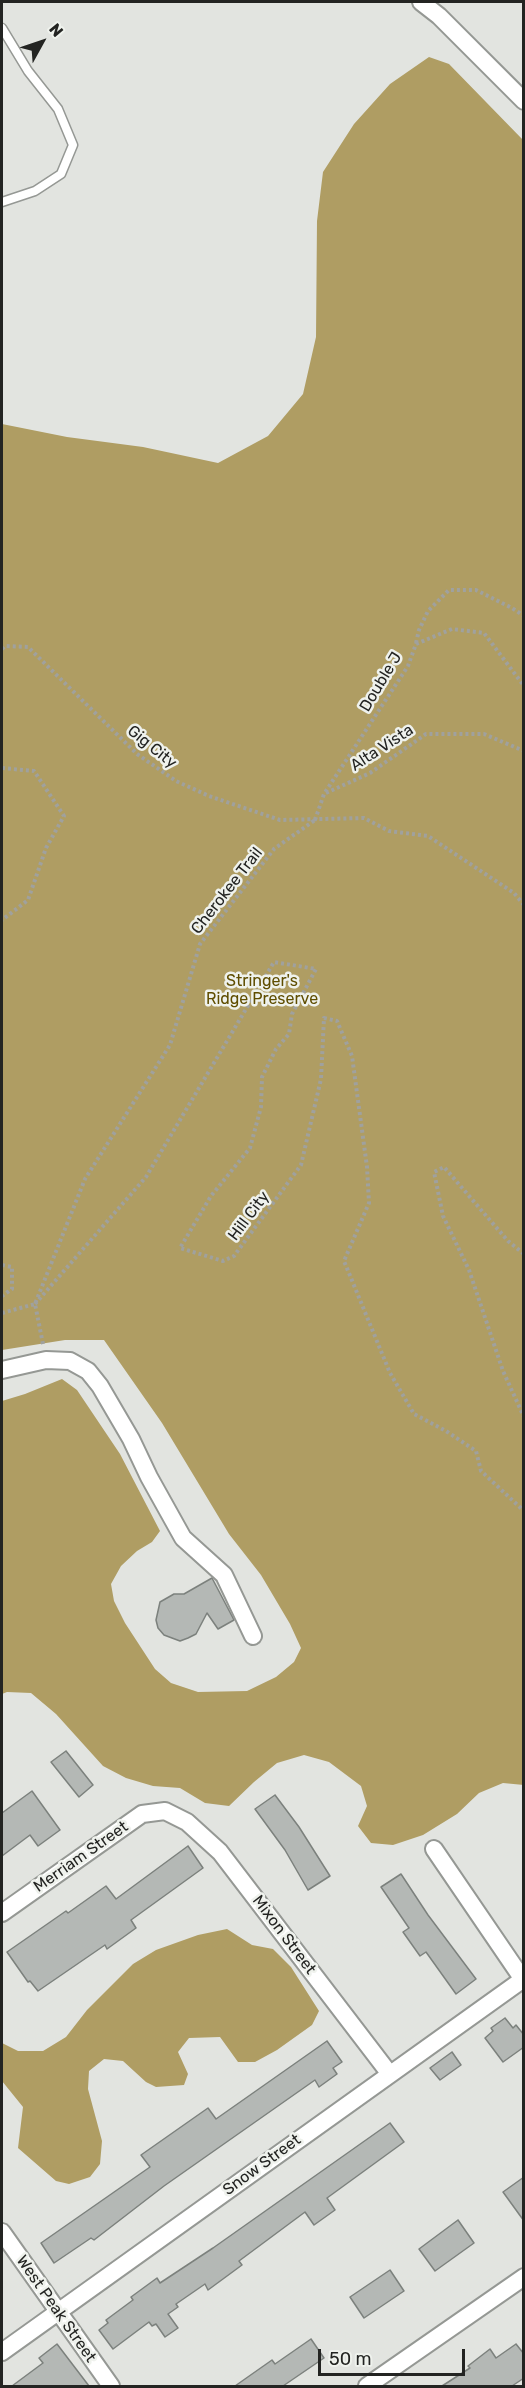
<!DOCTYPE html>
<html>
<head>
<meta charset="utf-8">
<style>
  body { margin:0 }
  #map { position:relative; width:525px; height:2388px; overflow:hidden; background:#e2e4e0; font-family:Rubik,sans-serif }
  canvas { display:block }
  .frame { position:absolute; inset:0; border:3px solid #232422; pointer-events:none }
  .north { position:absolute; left:12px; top:12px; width:60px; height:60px; -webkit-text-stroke:4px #eff2ed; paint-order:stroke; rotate:50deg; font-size:16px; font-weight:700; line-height:24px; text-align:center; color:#232422 }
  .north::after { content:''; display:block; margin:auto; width:21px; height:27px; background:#232422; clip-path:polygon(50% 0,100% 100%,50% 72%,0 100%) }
  .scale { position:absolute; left:318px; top:2349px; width:147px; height:27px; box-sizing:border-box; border:3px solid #232422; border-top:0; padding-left:8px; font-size:18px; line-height:21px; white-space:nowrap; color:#232422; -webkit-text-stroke:4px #eff2ed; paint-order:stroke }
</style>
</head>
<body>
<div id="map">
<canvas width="525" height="2388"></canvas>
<div class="frame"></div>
<div class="north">N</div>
<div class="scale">50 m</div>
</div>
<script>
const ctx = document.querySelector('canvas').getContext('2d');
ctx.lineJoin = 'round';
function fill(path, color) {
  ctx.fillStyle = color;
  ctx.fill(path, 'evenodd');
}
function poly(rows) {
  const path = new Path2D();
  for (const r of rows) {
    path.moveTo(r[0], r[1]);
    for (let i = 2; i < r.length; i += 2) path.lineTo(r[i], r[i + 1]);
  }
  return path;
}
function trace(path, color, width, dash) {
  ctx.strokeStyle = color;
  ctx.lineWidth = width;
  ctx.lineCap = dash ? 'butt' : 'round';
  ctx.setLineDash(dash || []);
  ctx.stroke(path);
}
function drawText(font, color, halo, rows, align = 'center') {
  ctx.font = font + ' Rubik,sans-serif';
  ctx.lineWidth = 5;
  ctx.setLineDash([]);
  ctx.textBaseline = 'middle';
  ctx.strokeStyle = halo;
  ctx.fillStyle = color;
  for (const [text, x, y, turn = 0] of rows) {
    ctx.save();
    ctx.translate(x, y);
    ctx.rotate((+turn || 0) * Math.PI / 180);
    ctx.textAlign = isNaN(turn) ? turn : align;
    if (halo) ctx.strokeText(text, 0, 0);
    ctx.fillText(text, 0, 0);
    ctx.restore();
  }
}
const forest = poly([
  [429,57,449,64,523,140,524,1785,503,1783,479,1793,457,1814,423,1835,393,1845,371,1843,358,1826,367,1806,361,1786,329,1762,304,1755,277,1763,254,1782,229,1806,205,1803,180,1788,153,1786,126,1778,103,1766,56,1714,31,1693,7,1692,2,1694,2,1401,25,1394,62,1379,77,1390,120,1454,160,1531,152,1542,137,1551,121,1566,111,1584,114,1601,125,1623,155,1669,171,1683,198,1692,247,1691,276,1677,294,1662,301,1648,290,1624,261,1575,229,1534,162,1423,104,1340,65,1340,2,1350,2,424,67,437,143,447,218,463,268,436,303,394,316,337,317,221,323,172,354,124,390,84],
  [227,1929,252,1945,273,1949,291,1967,319,2011,312,2025,277,2050,255,2062,238,2062,220,2037,189,2038,178,2052,188,2074,184,2085,156,2087,146,2082,123,2061,104,2059,89,2071,88,2089,102,2141,100,2164,90,2177,69,2184,56,2181,18,2148,23,2107,2,2081,2,2043,18,2051,43,2051,66,2037,87,2010,133,1964,156,1950,198,1935]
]);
const building = poly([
  [212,1578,234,1620,218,1629,207,1613,196,1634,188,1638,180,1641,164,1635,158,1628,156,1620,160,1602,174,1594,184,1594,212,1578],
  [66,1751,93,1785,79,1797,51,1762,66,1751],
  [32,1791,60,1830,38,1846,30,1835,2,1856,2,1813,32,1791],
  [275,1795,299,1827,330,1876,308,1890,285,1850,255,1809,275,1795],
  [188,1846,203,1868,131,1920,136,1928,107,1949,105,1945,38,1991,30,1981,28,1982,7,1952,66,1911,68,1913,106,1886,116,1899,188,1846],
  [401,1874,428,1915,476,1979,456,1994,426,1952,420,1956,403,1932,409,1928,381,1887,401,1874],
  [505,2018,513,2028,516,2025,524,2035,524,2047,503,2062,485,2038,493,2031,491,2028,505,2018],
  [327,2041,342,2062,333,2068,337,2074,319,2087,315,2080,164,2186,94,2240,91,2238,54,2263,41,2243,150,2167,141,2155,208,2108,216,2119,327,2041],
  [452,2052,461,2065,440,2080,430,2068,452,2052],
  [390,2123,404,2142,327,2198,335,2210,314,2225,305,2212,239,2261,242,2265,208,2290,205,2284,176,2304,178,2307,168,2314,178,2328,165,2337,156,2324,152,2326,149,2322,113,2349,99,2330,108,2323,106,2320,133,2300,131,2297,157,2278,160,2283,213,2248,390,2123],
  [524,2177,524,2221,503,2192,524,2177],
  [458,2220,474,2243,435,2271,419,2249,458,2220],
  [390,2270,404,2291,364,2318,350,2297,390,2270],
  [311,2339,324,2358,283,2386,235,2386,272,2360,275,2364,311,2339],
  [57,2344,89,2386,12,2386,43,2363,39,2358,57,2344],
  [516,2344,524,2354,524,2378,512,2386,442,2386,470,2368,468,2366,490,2349,496,2358,516,2344]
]);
const path = poly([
  [416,643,419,630,428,611,449,590,476,590,512,608,524,616],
  [2,649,5,646,28,647,137,754,176,781,209,796,280,820,364,818,389,831,428,836,514,893,524,905],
  [2,768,34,771,64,816,46,848,28,900,2,920],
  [326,793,370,773,426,734,484,734,524,751],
  [315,820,324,794,408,666,416,644,452,629,484,633,524,686],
  [524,1254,508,1241,444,1167,434,1172,443,1216,469,1270,503,1371,524,1417],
  [2,1265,12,1267,12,1289,2,1296],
  [35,1304,146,1177,274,962,316,969,292,1014,289,1034,276,1049,262,1077,261,1107,250,1148,211,1196,180,1248,223,1261,234,1256,301,1165,321,1079,324,1018,337,1021,352,1056,367,1167,369,1203,344,1261,390,1373,414,1414,446,1431,476,1451,481,1471,524,1511],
  [2,1313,35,1304],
  [43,1344,35,1304,85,1179,170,1045,200,944,274,849,315,820]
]);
const lane = poly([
  [2,28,28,71,58,109,73,145,61,174,35,191,2,202]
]);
const street = poly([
  [421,2,439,16,524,101],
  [2,1370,46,1360,70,1361,88,1371,100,1386,131,1439,149,1477,183,1538,224,1575,253,1636],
  [434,1849,524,1981],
  [2,1913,142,1814,165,1811,187,1822,220,1852,389,2073],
  [2,2232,111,2386],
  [2,2352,522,1980],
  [367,2386,524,2277]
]);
const streetNames = [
  ["Double J",381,682,-59],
  ["Gig City",152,747,39],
  ["Alta Vista",382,748,-33],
  ["Cherokee Trail",227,891,-52],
  ["Hill City",249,1216,-53],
  ["Merriam Street",81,1857,-35],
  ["Mixon Street",284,1935,53],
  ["Snow Street",262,2165,-36],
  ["West Peak Street",56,2309,55]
];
const parkNames = [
  ["Stringer's",262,981],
  ["Ridge Preserve",262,999]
];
fill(forest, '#af9d63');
fill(building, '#b4b8b5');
trace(building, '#7c817d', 1.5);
trace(lane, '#959894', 11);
trace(street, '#959894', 20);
trace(path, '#a0a19e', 4, [3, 3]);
trace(lane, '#fff', 8);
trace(street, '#fff', 16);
drawText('16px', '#232422', '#eff2ed', streetNames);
drawText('16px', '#5f4d00', '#eff2ed', parkNames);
</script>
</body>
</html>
